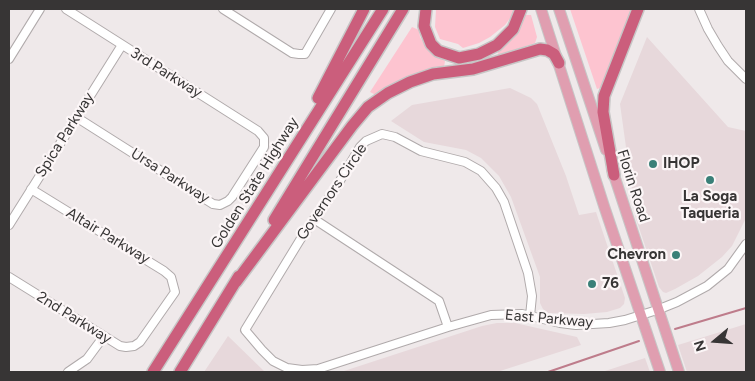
<!DOCTYPE html>
<html>
<head>
<meta charset="utf-8">
<style>
  body { margin:0 }
  #map { position:relative; width:755px; height:381px; overflow:hidden; background:#efe9ea; font-family:Figtree,sans-serif }
  canvas { display:block }
  .frame { position:absolute; inset:0; border:10px solid #373535; pointer-events:none }
  .north { position:absolute; left:690px; top:316px; width:50px; height:50px; -webkit-text-stroke:4px #fcf6f7; paint-order:stroke; rotate:252deg; font-size:14px; font-weight:700; line-height:20px; text-align:center; color:#373535 }
  .north::after { content:''; display:block; margin:auto; width:18px; height:22px; background:#373535; clip-path:polygon(50% 0,100% 100%,50% 72%,0 100%) }
</style>
</head>
<body>
<div id="map">
<canvas width="755" height="381"></canvas>
<div class="frame"></div>
<div class="north">N</div>
</div>
<script>
const ctx = document.querySelector('canvas').getContext('2d');
ctx.lineJoin = 'round';
function fill(path, color) {
  ctx.fillStyle = color;
  ctx.fill(path, 'evenodd');
}
function poly(rows) {
  const path = new Path2D();
  for (const r of rows) {
    path.moveTo(r[0], r[1]);
    for (let i = 2; i < r.length; i += 2) path.lineTo(r[i], r[i + 1]);
  }
  return path;
}
function trace(path, color, width, dash) {
  ctx.strokeStyle = color;
  ctx.lineWidth = width;
  ctx.lineCap = dash ? 'butt' : 'round';
  ctx.setLineDash(dash || []);
  ctx.stroke(path);
}
function drawText(font, color, halo, rows, align = 'center') {
  ctx.font = font + ' Figtree,sans-serif';
  ctx.lineWidth = 4.5;
  ctx.setLineDash([]);
  ctx.textBaseline = 'middle';
  ctx.strokeStyle = halo;
  ctx.fillStyle = color;
  for (const [text, x, y, turn = 0] of rows) {
    ctx.save();
    ctx.translate(x, y);
    ctx.rotate((+turn || 0) * Math.PI / 180);
    ctx.textAlign = isNaN(turn) ? turn : align;
    if (halo) ctx.strokeText(text, 0, 0);
    ctx.fillText(text, 0, 0);
    ctx.restore();
  }
}
const built = poly([
  [647,37,728,127,746,131,745,220,732,246,722,257,698,276,675,289,666,293,663,292,659,287,636,219,620,104],
  [510,88,531,98,537,104,566,176,579,215,596,212,625,298,624,304,620,308,607,312,584,314,548,313,543,309,540,303,540,277,511,197,499,176,481,158,466,150,424,142,391,121,412,105],
  [497,323,515,323,577,337,581,345,497,372,341,372,482,326],
  [746,324,746,372,687,372,678,345],
  [228,336,265,372,204,372],
  [645,358,650,372,602,372]
]);
const green = poly([
  [436,9,515,9,511,17,505,25,490,37,479,43,463,48,458,44,440,39,435,27],
  [570,9,632,9,603,87,597,89],
  [525,15,531,15,537,37,535,43,499,55,497,51,509,42,517,33],
  [412,27,419,30,420,37,428,50,436,56,445,61,444,67,406,77,376,95,370,92]
]);
const stream = poly([
  [675,329,746,308],
  [548,372,639,341]
]);
const minor = poly([
  [66,9,258,131,264,138,264,147,232,197,228,201,220,205,213,204,76,117],
  [223,9,292,53,299,54,305,54,331,9],
  [699,9,708,29,718,46,728,61,746,79],
  [9,59,40,9],
  [314,219,439,301,448,327],
  [9,225,122,45],
  [9,277,120,346,126,347,134,346,140,342,175,292,171,277,164,271,31,189],
  [530,316,532,296,528,273,504,202,496,188,481,171,465,162,421,151,395,137,382,134,366,141,360,147,335,189,300,240,245,330,262,350,273,361,287,368,302,370,318,369,448,327,491,315,522,314,560,323,576,325,609,323,625,320,657,310,677,302,707,286,728,269,746,244],
  [68,372,87,359,104,336]
]);
const major = poly([
  [541,9,604,206,660,372],
  [559,9,606,150],
  [612,169,679,372]
]);
const highway = poly([
  [426,9,424,26,431,44,438,51,459,58,479,54,497,45,513,29,521,9],
  [318,98,364,9],
  [614,175,603,112,604,96,638,9],
  [274,220,403,9],
  [236,282,352,126,368,107,388,93,410,82,433,74,473,69,540,49,547,50,554,54,559,63],
  [153,372,383,9],
  [180,372,239,276]
]);
const markers = [
  [653,164,5,"#3a8078"],
  [710,180,5,"#3a8078"],
  [676,255,5,"#3a8078"],
  [592,284,5,"#3a8078"]
];
const streetNames = [
  ["3rd Parkway",166,73,32],
  ["Spica Parkway",65,135,-58],
  ["Ursa Parkway",170,176,32],
  ["Golden State Highway",255,183,-58],
  ["Florin Road",633,186,72],
  ["Governors Circle",332,192,-56],
  ["Altair Parkway",108,236,31],
  ["2nd Parkway",74,318,32],
  ["East Parkway",549,319,5]
];
const poiNames = [
  ["IHOP",663,164],
  ["La Soga",710,197,"center"],
  ["Taqueria",710,214,"center"],
  ["Chevron",666,255,"right"],
  ["76",602,284]
];
fill(built, '#e7d8db');
fill(green, '#fdc4d0');
trace(stream, '#be7c8b', 2);
trace(minor, '#b0aaab', 10);
trace(major, '#c7c6c6', 12);
trace(highway, '#c7c6c6', 14);
trace(minor, '#fff', 8);
trace(major, '#e09eb0', 10);
trace(highway, '#cb5e7c', 11);
for (const [x, y, r, color] of markers) {
  const dot = new Path2D();
  dot.arc(x, y, r, 0, 2 * Math.PI);
  ctx.fillStyle = color;
  ctx.fill(dot);
  trace(dot, '#fcf6f7', 2);
}
drawText('15px', '#373535', '#fcf6f7', streetNames);
drawText('bold 15px', '#373535', '#fcf6f7', poiNames, 'left');
</script>
</body>
</html>
